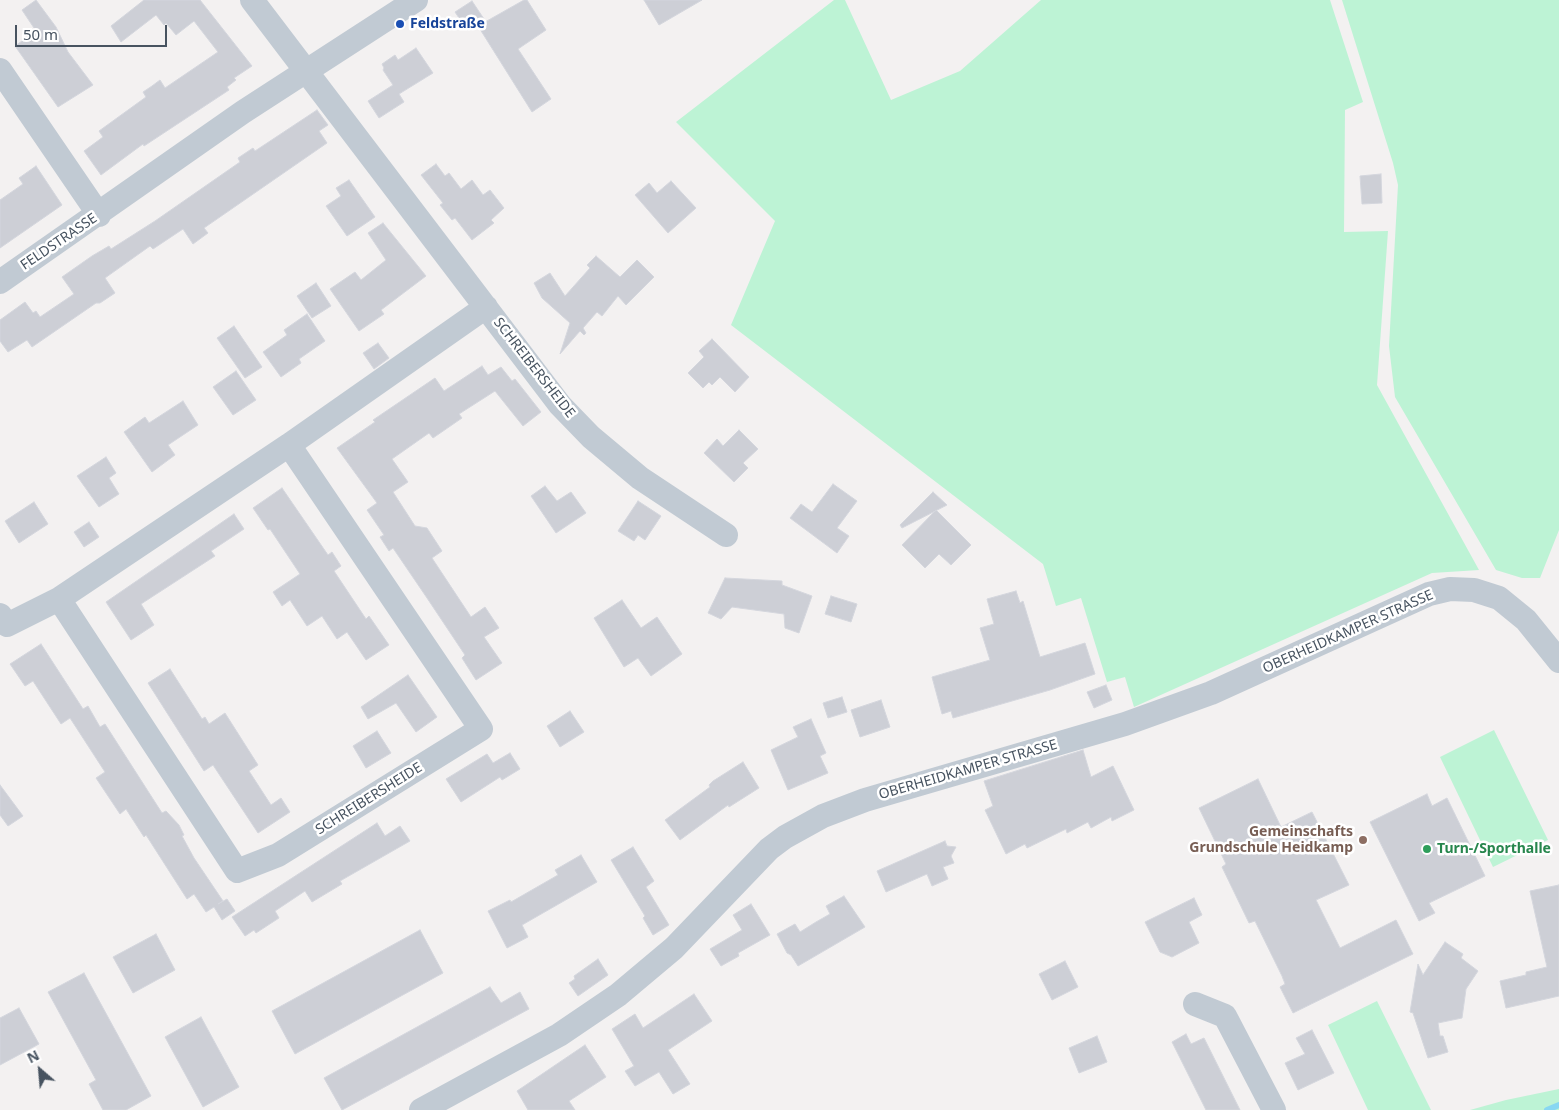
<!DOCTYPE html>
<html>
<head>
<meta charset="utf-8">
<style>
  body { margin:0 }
  #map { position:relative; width:1559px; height:1110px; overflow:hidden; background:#f3f1f1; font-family:"Noto Sans",sans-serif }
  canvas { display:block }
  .north { position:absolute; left:15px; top:1045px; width:50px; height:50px; -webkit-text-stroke:4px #fff; paint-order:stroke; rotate:333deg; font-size:14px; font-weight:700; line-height:20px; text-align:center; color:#475360 }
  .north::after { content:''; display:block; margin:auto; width:18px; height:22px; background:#475360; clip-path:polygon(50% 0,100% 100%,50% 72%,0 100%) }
  .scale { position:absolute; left:15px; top:25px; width:152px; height:22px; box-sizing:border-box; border:2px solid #475360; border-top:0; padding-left:6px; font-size:15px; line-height:18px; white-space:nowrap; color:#475360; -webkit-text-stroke:4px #fff; paint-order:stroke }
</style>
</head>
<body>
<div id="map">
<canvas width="1559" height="1110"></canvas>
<div class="north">N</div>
<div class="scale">50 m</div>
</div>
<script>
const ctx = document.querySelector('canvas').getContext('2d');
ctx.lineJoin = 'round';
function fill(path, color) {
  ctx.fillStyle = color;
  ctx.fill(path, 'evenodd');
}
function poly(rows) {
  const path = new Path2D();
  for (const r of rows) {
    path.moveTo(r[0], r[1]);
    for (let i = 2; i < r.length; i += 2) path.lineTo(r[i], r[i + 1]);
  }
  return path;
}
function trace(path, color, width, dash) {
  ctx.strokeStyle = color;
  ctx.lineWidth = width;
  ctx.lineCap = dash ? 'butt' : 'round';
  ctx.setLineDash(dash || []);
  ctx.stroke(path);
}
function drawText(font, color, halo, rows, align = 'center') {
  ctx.font = font + ' "Noto Sans",sans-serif';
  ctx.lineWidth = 5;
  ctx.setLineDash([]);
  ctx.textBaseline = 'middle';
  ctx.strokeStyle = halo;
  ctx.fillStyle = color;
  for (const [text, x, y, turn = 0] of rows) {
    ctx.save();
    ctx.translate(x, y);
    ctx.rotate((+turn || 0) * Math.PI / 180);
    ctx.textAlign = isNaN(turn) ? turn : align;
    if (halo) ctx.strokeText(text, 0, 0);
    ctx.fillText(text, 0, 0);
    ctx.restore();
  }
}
const green = poly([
  [834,0,845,0,891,100,960,71,1041,0,1330,0,1363,102,1345,110,1344,232,1388,231,1377,385,1479,570,1432,573,1134,707,1125,677,1107,682,1081,598,1056,606,1043,564,731,325,775,221,676,122],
  [1342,0,1559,0,1559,530,1540,578,1522,578,1496,570,1395,397,1389,346,1398,185,1393,163],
  [1494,730,1548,840,1493,867,1440,757],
  [1377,1001,1418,1084,1431,1110,1368,1110,1328,1025],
  [1559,1089,1559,1110,1470,1110,1506,1100]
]);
const stream = poly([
  [1547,1110,1559,1105]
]);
const building = poly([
  [36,0,56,27,68,52,93,85,58,107,15,46,36,31,22,10,36,0],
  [144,0,200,0,252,66,234,78,236,80,227,87,229,90,144,146,143,144,101,175,84,151,103,137,99,131,146,97,143,92,152,86,160,80,165,88,218,52,194,21,176,35,166,23,164,25,156,15,121,42,111,26,144,0],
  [524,0,527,0,546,30,518,49,551,99,532,112,478,26,524,0],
  [644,0,702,0,659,25,644,0],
  [472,1,484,19,467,30,455,12,472,1],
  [416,48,433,73,399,94,404,102,379,118,368,101,393,85,383,70,384,68,382,64,395,55,398,60,416,48],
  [317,110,328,125,319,131,327,143,204,228,208,233,193,244,183,229,153,249,150,246,105,278,115,293,100,303,96,303,32,347,27,340,8,352,0,341,0,320,25,302,33,313,36,311,40,317,74,294,62,277,92,256,109,246,111,249,155,221,240,162,238,158,253,148,255,151,317,110],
  [436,164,445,176,449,173,461,189,472,180,483,195,490,190,504,208,491,220,494,223,472,240,455,218,452,220,440,205,443,203,421,175,436,164],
  [36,166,62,205,0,248,0,200,23,184,19,178,36,166],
  [1381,174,1382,203,1362,204,1360,176,1381,174],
  [349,180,375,217,347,236,326,206,341,196,336,188,349,180],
  [671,181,696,208,668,233,635,195,649,183,657,193,671,181],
  [383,223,426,276,381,310,384,314,359,331,330,289,355,272,361,280,386,260,368,233,383,223],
  [596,256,620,277,637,260,654,277,626,305,618,296,602,316,597,312,583,328,586,333,584,335,580,331,560,354,570,323,542,298,534,283,550,273,565,296,590,268,587,265,596,256],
  [316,283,331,306,312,318,297,296,316,283],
  [307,314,325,341,299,359,301,363,281,377,263,352,287,335,284,330,307,314],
  [234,326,262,367,245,378,217,338,234,326],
  [712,339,749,377,735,392,720,377,712,385,709,382,703,388,688,373,704,357,699,351,712,339],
  [378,343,389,358,374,369,363,353,378,343],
  [482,366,488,375,501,367,512,381,515,379,541,412,523,426,495,391,459,414,462,418,433,438,429,433,392,459,408,482,393,492,415,526,427,528,442,551,432,558,471,617,485,607,499,628,484,637,502,663,476,680,462,658,465,655,427,598,393,548,389,551,380,537,384,535,367,510,377,503,337,448,375,422,373,420,435,378,444,391,482,366],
  [236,371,256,400,233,415,213,387,236,371],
  [183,401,198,425,168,445,175,455,152,472,124,432,145,417,149,423,183,401],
  [739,430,758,449,743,463,748,468,734,482,704,453,717,439,723,446,739,430],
  [106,457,116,473,109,478,119,494,99,507,77,476,106,457],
  [833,484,857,501,837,528,849,536,837,553,790,518,801,504,812,512,833,484],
  [545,486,557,501,571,492,586,513,556,533,531,496,545,486],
  [282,488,328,555,332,552,341,566,334,571,366,619,369,616,389,645,366,660,347,632,337,639,322,616,307,626,290,600,282,606,273,592,300,574,270,529,268,530,253,508,282,488],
  [933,492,947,505,902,528,900,525,933,492],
  [638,501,661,516,645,540,638,535,634,541,618,531,638,501],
  [34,502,48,524,19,543,5,521,34,502],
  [936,510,971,545,951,565,939,554,925,568,902,545,936,510],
  [234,514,244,529,211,551,215,556,141,604,154,625,131,640,106,602,234,514],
  [89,522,99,537,84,547,74,532,89,522],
  [725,578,782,581,782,585,812,596,799,633,785,628,784,614,732,607,721,619,708,613,725,578],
  [1016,591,1020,603,1023,601,1040,657,1085,643,1095,674,1050,690,953,718,951,711,942,714,932,677,990,660,980,628,994,624,987,599,1016,591],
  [831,596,857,604,851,622,825,614,831,596],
  [622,600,641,628,657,617,682,654,651,676,638,658,624,667,594,618,622,600],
  [41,644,83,709,88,706,100,727,105,724,162,813,166,811,179,825,184,835,182,836,194,858,223,901,218,904,227,899,235,911,222,920,214,907,206,912,194,894,187,899,146,835,144,837,126,809,120,814,96,778,105,772,70,718,61,724,33,681,25,686,10,664,41,644],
  [170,669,202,719,205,717,209,724,225,713,258,765,249,771,271,805,281,798,290,812,258,833,213,765,204,771,148,683,170,669],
  [408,675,437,717,416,732,396,703,368,719,361,707,408,675],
  [1106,685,1112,700,1094,708,1087,692,1106,685],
  [842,697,847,712,828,718,823,703,842,697],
  [881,700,890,727,860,737,851,710,881,700],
  [570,711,584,732,560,747,547,726,570,711],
  [811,719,826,753,820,756,828,773,788,790,771,750,798,737,793,727,811,719],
  [377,731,391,753,366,768,353,746,377,731],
  [1083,750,1091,777,1113,766,1134,810,1112,821,1111,817,1091,828,1088,822,1067,833,1066,829,1027,848,1025,844,1006,854,985,810,993,806,984,781,1083,750],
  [510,753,520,769,502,780,500,777,461,802,446,779,487,754,493,763,510,753],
  [743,762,759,788,729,807,728,805,680,840,665,820,710,787,709,785,713,781,743,762],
  [1258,779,1281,827,1312,812,1349,885,1316,900,1340,948,1396,920,1413,954,1293,1013,1280,987,1285,984,1282,976,1255,921,1249,923,1222,867,1226,864,1199,808,1258,779],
  [0,785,23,816,8,826,0,815,0,785],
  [1427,794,1432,806,1447,798,1485,876,1429,903,1435,913,1419,921,1370,822,1427,794],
  [377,823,385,836,400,826,410,841,340,881,342,884,312,902,305,891,275,911,279,918,256,933,254,930,245,936,232,917,377,823],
  [945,841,947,846,956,847,951,856,954,863,943,867,948,879,932,886,927,874,886,892,877,871,945,841],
  [633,847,654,881,646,887,669,925,653,935,643,918,645,916,611,860,633,847],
  [581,855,597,882,522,925,528,937,507,948,488,911,510,900,511,902,558,875,555,870,581,855],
  [1559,885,1559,996,1506,1008,1500,981,1526,975,1526,972,1547,967,1530,891,1559,885],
  [844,896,865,927,798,966,791,955,787,953,777,934,795,924,800,932,816,922,830,914,826,906,844,896],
  [1194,898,1202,915,1189,922,1199,943,1172,957,1160,952,1145,922,1194,898],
  [751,904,770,935,738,953,739,956,721,966,710,949,742,930,733,915,751,904],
  [420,930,443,973,295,1054,272,1011,420,930],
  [156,934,175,970,133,993,113,957,156,934],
  [1445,942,1463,954,1461,958,1478,971,1466,989,1462,1018,1438,1023,1440,1036,1443,1036,1448,1052,1428,1058,1413,1013,1410,1012,1418,964,1423,975,1445,942],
  [598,959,608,975,578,996,569,983,575,979,574,976,598,959],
  [1065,961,1078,987,1052,1000,1039,974,1065,961],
  [84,973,151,1096,126,1110,103,1110,89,1084,96,1080,48,992,84,973],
  [490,987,501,1003,520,992,529,1009,342,1110,324,1078,490,987],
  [694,994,712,1021,668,1050,690,1084,673,1094,659,1072,635,1086,625,1071,634,1066,612,1029,635,1014,643,1028,694,994],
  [19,1008,39,1044,0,1065,0,1018,19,1008],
  [201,1017,239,1087,203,1107,165,1037,201,1017],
  [1312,1030,1334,1073,1298,1090,1285,1063,1305,1054,1296,1038,1312,1030],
  [1186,1034,1191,1044,1204,1038,1240,1110,1206,1110,1172,1042,1186,1034],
  [1097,1036,1107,1062,1079,1073,1069,1048,1097,1036],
  [585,1045,606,1077,569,1101,575,1110,528,1110,517,1091,585,1045]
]);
const minor = poly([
  [252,0,560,405,591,437,640,478,726,535],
  [0,70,99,215],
  [0,282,243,112,416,0],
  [59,599,237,871,278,855,481,729,289,445,486,307],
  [0,615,7,625,59,599,289,445],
  [1195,1004,1225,1016,1274,1110],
  [421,1110,559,1035,618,995,674,948,769,849,785,837,823,816,865,800,1125,724,1211,693,1429,594,1450,589,1474,590,1499,598,1526,620,1559,661]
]);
const markers = [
  [400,24,5,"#1a4fb4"],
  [1363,840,5,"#8d6e63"],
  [1427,849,5,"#2e9e5b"]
];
const transitNames = [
  ["Feldstraße",410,24]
];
const streetNames = [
  ["FELDSTRASSE",59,242,-34],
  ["SCHREIBERSHEIDE",534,368,52],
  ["OBERHEIDKAMPER STRASSE",1348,632,-24],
  ["OBERHEIDKAMPER STRASSE",968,770,-16],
  ["SCHREIBERSHEIDE",369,799,-32]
];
const educationNames = [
  ["Gemeinschafts",1353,832],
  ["Grundschule Heidkamp",1353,848]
];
const leisureNames = [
  ["Turn-/Sporthalle",1437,849]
];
fill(green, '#bdf3d5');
trace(stream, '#88d7f2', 6);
fill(building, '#cdcfd6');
trace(building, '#d4d6dd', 1);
trace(minor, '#c1cad3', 24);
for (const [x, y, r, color] of markers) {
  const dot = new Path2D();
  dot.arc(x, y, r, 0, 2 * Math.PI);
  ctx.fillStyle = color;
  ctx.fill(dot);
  trace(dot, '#fff', 2);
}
drawText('bold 14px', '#164399', '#fff', transitNames, 'left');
drawText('14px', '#475360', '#fff', streetNames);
drawText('bold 14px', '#785e54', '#fff', educationNames, 'right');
drawText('bold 14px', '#27864d', '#fff', leisureNames, 'left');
</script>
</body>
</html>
